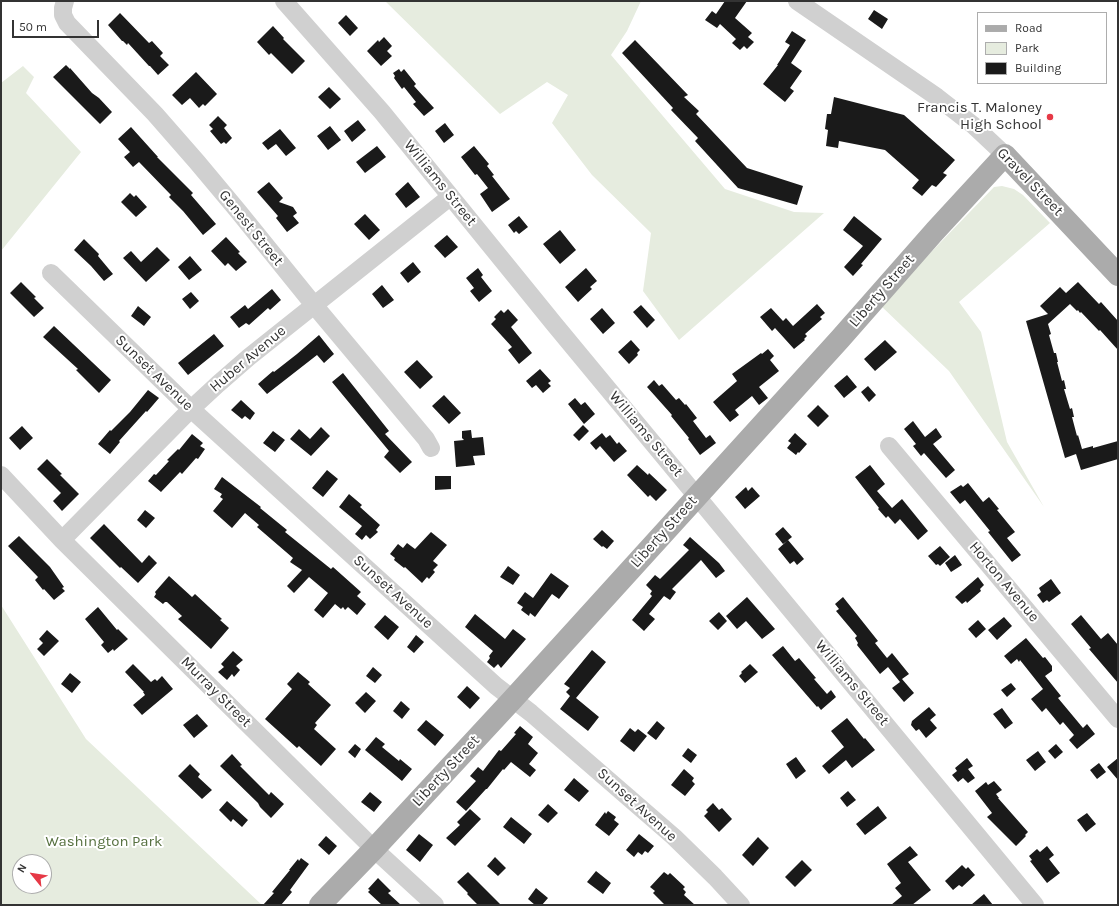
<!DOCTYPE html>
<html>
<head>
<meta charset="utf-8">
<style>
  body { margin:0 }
  #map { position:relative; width:1119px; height:906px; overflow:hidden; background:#fff; font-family:Karla,sans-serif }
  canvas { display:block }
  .frame { position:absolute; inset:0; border:2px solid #333; pointer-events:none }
  .legend { position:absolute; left:977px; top:12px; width:130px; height:72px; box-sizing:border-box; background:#fff; border:1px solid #adadad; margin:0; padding:5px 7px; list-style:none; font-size:12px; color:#333 }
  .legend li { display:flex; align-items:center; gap:8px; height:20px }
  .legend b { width:20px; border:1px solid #adadad }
  .north { position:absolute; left:12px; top:854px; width:40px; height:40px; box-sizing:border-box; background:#fff; border:1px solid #adadad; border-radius:50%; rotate:300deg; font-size:11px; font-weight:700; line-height:16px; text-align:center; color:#333 }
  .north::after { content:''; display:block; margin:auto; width:14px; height:18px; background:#e63946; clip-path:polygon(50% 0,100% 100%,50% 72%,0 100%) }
  .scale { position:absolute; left:12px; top:20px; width:87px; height:18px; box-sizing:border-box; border:2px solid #333; border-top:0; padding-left:5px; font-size:12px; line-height:14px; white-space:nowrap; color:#333; -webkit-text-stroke:3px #fff; paint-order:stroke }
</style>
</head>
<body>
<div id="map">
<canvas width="1119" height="906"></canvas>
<div class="frame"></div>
<ul class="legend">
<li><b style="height:5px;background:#ababab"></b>Road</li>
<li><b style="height:11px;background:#e6ecdf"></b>Park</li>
<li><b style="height:11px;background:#1a1a1a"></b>Building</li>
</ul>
<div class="north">N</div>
<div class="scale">50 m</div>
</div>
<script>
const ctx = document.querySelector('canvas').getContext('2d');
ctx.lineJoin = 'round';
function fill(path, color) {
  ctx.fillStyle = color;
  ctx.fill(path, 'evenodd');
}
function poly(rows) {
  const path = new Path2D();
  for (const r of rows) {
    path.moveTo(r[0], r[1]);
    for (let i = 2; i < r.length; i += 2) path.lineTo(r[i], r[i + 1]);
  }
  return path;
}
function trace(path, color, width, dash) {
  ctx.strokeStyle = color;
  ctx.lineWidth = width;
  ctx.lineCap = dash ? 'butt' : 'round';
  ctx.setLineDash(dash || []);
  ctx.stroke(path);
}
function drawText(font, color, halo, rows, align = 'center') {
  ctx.font = font + ' Karla,sans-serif';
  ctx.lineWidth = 4;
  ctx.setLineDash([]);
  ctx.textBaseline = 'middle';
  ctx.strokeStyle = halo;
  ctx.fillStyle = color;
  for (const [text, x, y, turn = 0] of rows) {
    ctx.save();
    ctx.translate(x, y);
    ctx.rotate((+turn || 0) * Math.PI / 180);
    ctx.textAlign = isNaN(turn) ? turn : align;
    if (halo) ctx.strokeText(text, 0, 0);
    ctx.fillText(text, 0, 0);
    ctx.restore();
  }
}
const green = poly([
  [385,1,641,1,627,31,611,55,725,189,794,212,824,213,679,340,643,291,651,233,592,175,552,123,568,95,547,82,500,114],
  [23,66,34,77,26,93,81,152,1,251,1,83],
  [1002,186,1014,189,1023,195,1050,223,959,302,981,332,1007,442,1044,507,949,371,880,305,994,187],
  [1,605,86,739,262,905,1,905],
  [20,862,44,862,44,886,20,886]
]);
const building = poly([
  [725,1,747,1,735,18,752,33,748,37,754,42,747,49,744,46,740,50,732,43,736,39,720,24,717,28,705,20,712,11,716,14],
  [874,10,888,19,882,29,868,19],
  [120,13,149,43,152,41,163,53,160,56,169,65,158,75,150,66,149,66,128,43,127,45,123,41,122,41,108,25],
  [346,15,358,28,350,36,338,23],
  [273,26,284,38,283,39,305,61,292,74,271,53,269,55,257,42],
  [792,31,806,40,791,63,802,71,790,88,794,91,785,102,763,84,778,65,777,65,790,45,785,42],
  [384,37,392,46,387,51,392,56,381,66,367,51,378,40,379,42],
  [635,40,688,95,684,97,699,111,696,114,747,168,803,186,797,205,738,188,695,141,698,138,671,110,673,108,622,53],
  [66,65,70,69,70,68,92,93,99,98,112,112,100,124,53,77],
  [399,69,401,72,404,69,416,84,414,86,434,108,424,116,413,104,416,102,404,87,402,89,394,78,395,76,393,73],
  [196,72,217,94,205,106,203,104,199,108,190,98,182,105,172,95],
  [329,87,341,99,330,109,318,97],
  [834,97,904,115,955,160,943,173,947,175,936,187,932,185,922,196,912,188,919,180,885,150,839,141,838,148,826,146,828,130,825,129,827,114,831,114],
  [218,116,227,125,224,128,232,138,226,144,224,142,221,144,210,131,213,129,209,125],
  [358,120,366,130,352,142,344,131],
  [445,123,454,135,444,143,435,131],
  [330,126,341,140,328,150,317,136],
  [131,127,158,157,157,157,193,193,191,195,216,224,203,235,183,211,169,197,171,195,139,162,133,167,124,157,130,152,118,139],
  [280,129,296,148,286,156,276,144,268,150,262,143],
  [377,146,386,157,365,173,356,162],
  [474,146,489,164,487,166,494,175,492,176,510,199,492,212,480,194,488,188,477,174,475,175,461,157],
  [269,182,283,198,279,202,293,207,297,213,293,216,299,223,287,232,276,218,278,216,257,192],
  [408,182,420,197,406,208,395,194],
  [130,193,134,197,136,195,147,207,136,217,121,202],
  [365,214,380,230,369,240,354,224],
  [519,216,528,227,519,234,516,231,514,233,508,225],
  [854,216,882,239,861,264,863,265,853,276,844,267,863,246,843,230],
  [560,230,576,250,560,264,543,244],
  [447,235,458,247,445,258,434,246],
  [226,237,240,252,238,253,247,262,236,271,228,263,225,266,211,251],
  [84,239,99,254,98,256,113,274,104,281,91,266,74,250],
  [157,247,170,260,146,282,123,258,131,251,141,262],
  [190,256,202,270,189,280,178,267],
  [413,262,421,272,408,283,400,273],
  [478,268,483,275,481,277,492,291,479,302,470,291,474,288,466,278],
  [586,268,597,281,590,287,592,289,578,302,565,287],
  [21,282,36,297,34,298,44,308,34,317,10,293],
  [1078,282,1099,304,1101,302,1118,321,1118,350,1100,330,1099,331,1081,312,1080,313,1078,310,1077,311,1070,304,1048,324,1051,334,1049,335,1054,353,1056,353,1058,362,1057,362,1062,381,1064,380,1066,389,1064,389,1070,409,1072,408,1074,417,1072,417,1077,436,1078,435,1082,449,1093,446,1093,448,1118,441,1118,459,1081,470,1076,454,1065,458,1026,321,1048,314,1040,306,1060,287,1066,293],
  [382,285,394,300,383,308,372,294],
  [272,289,281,300,270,310,268,308,249,325,246,323,239,328,230,317,245,305,248,309],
  [191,292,199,301,190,309,182,299],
  [817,304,825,313,820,317,822,319,805,334,807,336,804,339,805,340,794,349,775,328,772,331,760,317,771,308,783,321,786,318,793,326],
  [641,305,655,320,647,328,633,312],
  [138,306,151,317,144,326,131,316],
  [602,308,615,323,603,334,590,319],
  [508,309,518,320,511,327,532,353,519,364,508,350,512,347,491,324,496,319,494,317,501,310,504,313],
  [54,326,111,380,99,393,76,370,78,369,43,337],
  [214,334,224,346,188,375,178,363],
  [319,335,334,354,324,363,317,355,267,394,258,384,273,371,274,372,297,354],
  [631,340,640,350,637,353,638,355,629,364,618,352],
  [885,340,897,352,875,371,864,359],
  [768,349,774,356,770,360,779,371,759,387,768,398,759,405,752,396,735,410,739,415,730,422,713,402,737,381,732,374,761,353,762,354],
  [417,360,433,377,420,389,404,372],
  [540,369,551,381,548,383,551,386,543,393,536,385,532,388,526,381],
  [343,373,389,431,385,434,412,462,400,473,384,457,389,451,332,382],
  [847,375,857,387,844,398,834,386],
  [654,380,659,386,662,384,676,400,679,398,685,405,686,404,697,418,693,421,706,438,710,435,716,443,700,455,688,439,689,438,671,416,672,415,647,387],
  [868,386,876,395,869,402,861,392],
  [148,390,159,398,147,412,146,411,119,441,120,442,110,454,98,444,110,430,111,431,130,412],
  [444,395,461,413,449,424,432,406],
  [575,398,581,405,585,402,595,414,584,424,568,404],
  [241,400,255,413,250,420,245,416,242,419,231,410],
  [818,405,829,416,818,427,807,416],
  [913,421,925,437,936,428,942,437,933,444,955,470,946,478,924,453,921,456,913,446,916,444,904,429],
  [583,425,589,431,579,441,573,435],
  [22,426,33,438,20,450,9,438],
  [321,427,330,436,311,456,290,439,299,429,310,439],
  [471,430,472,438,483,437,485,455,473,456,475,465,456,467,454,441,464,440,462,438,462,431],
  [273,431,285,440,275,452,263,443],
  [602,433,606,438,610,435,617,444,619,442,627,451,614,462,600,446,596,450,590,443],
  [795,433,807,444,799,453,798,452,796,455,787,448,791,443,788,441],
  [192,434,203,443,200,446,205,449,198,459,196,458,182,474,180,472,161,492,148,481,154,474,156,475,169,461,167,460,178,449,179,450],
  [47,459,62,474,60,475,79,494,62,511,53,501,61,493,37,469],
  [637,465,648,475,649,473,667,490,656,501,650,495,648,497,627,475],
  [870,465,885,484,877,491,892,508,902,499,928,531,918,540,900,519,895,524,888,516,886,518,878,509,879,508,855,477],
  [327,470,338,479,323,497,312,488],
  [435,476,451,476,451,489,435,490],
  [222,477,261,507,260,508,287,530,285,532,331,569,333,567,361,592,357,596,366,604,357,615,348,607,345,610,343,607,341,609,335,604,323,618,314,610,328,593,309,577,294,593,287,586,302,570,290,562,293,558,257,527,259,525,245,513,232,528,213,511,223,499,220,497,222,494,214,489],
  [968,483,983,502,989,497,999,509,997,510,1015,532,1007,538,1021,555,1012,562,988,532,990,531,965,500,960,504,950,492,961,485,963,487],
  [746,487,748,491,752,487,760,496,745,509,735,497],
  [349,494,362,505,360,507,380,525,376,530,378,532,370,539,366,535,362,540,355,534,362,526,339,507],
  [145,510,155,518,146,528,137,520],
  [104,524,142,563,149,555,157,563,138,583,121,567,120,568,90,538],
  [783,527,792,537,783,544,775,534],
  [602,530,614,541,607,549,603,546,602,547,593,539],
  [431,532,447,545,433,561,438,565,433,570,435,572,429,579,427,577,422,583,405,567,404,568,394,560,395,558,390,554,398,544,403,548,407,543,415,549],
  [19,536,50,567,64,587,62,588,65,591,54,600,44,589,43,590,35,580,38,577,8,546],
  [690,537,719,563,725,571,716,578,701,560,672,589,676,592,670,600,664,596,649,614,655,619,644,631,632,620,652,596,650,594,652,591,646,585,655,575,660,579,689,550,683,545],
  [788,540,804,559,797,565,794,561,790,564,778,549],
  [940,546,950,557,940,566,938,564,936,565,928,556],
  [955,555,962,565,951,572,945,563],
  [508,566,520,575,513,585,500,577],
  [551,573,569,586,559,599,552,594,535,617,530,613,529,616,521,610,523,607,517,603,525,592,533,598],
  [169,576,192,597,195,594,222,619,220,620,229,628,211,649,178,619,182,616,167,602,165,602,163,604,154,597,156,594,155,592],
  [978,577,984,585,980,589,981,591,967,603,966,601,962,604,955,597],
  [1051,579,1061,593,1049,602,1047,600,1043,603,1037,595,1041,592,1039,588],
  [747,597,775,629,762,639,746,621,737,629,726,616],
  [843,597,878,641,875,643,887,658,892,653,909,674,902,679,914,693,904,702,892,688,900,682,888,667,880,674,857,645,858,643,855,638,857,636,836,611,839,609,835,604],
  [98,607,117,630,118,629,128,639,114,651,113,649,108,653,101,645,104,642,85,619],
  [719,612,727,621,718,630,709,621],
  [475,614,505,639,513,629,526,639,501,668,498,664,494,668,487,662,490,658,489,656,493,651,465,627],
  [385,615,399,627,388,640,374,627],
  [1081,615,1101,639,1108,633,1118,645,1118,683,1089,649,1091,648,1071,624],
  [1004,617,1012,626,997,640,988,630],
  [978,620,986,629,976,638,968,629],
  [47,630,59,641,44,656,37,649,43,643,39,639],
  [416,635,424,642,414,653,407,647],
  [1026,638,1043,658,1045,657,1052,666,1052,671,1045,676,1061,696,1058,698,1083,728,1087,724,1095,734,1077,749,1069,740,1074,735,1063,722,1060,725,1046,708,1042,712,1031,699,1043,689,1020,660,1019,662,1017,659,1011,664,1004,656],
  [783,646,795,661,799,658,816,678,814,679,827,694,831,690,836,697,821,710,818,706,817,707,772,655],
  [592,650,606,662,576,698,599,717,588,731,560,709,570,696,566,692,570,688,564,684],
  [233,651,243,660,236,666,240,670,234,677,232,674,227,680,218,672,224,667,221,664],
  [133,664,151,682,155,679,157,681,162,676,173,689,142,715,133,705,145,695,143,692,144,692,125,672],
  [750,664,758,672,745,683,739,676,742,673,741,672],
  [373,667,382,675,375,683,366,676],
  [298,672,310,682,308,684,331,705,315,723,317,725,314,729,336,749,321,766,299,746,297,748,265,719,292,689,287,684],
  [70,673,81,682,72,693,61,684],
  [1011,683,1016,689,1007,697,1001,690],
  [467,686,480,698,470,709,457,697],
  [366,692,376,701,365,713,355,703],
  [401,701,410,709,402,719,393,711],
  [929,707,936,715,930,720,937,728,926,738,919,729,916,731,911,725,912,721],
  [1002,708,1013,723,1005,729,993,714],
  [197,714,208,726,194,738,183,725],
  [847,718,864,739,865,738,875,750,852,768,846,760,829,774,822,766,844,747,831,731],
  [426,720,444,735,435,746,417,730],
  [657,721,665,728,656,740,647,733],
  [520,726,533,737,528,744,538,753,529,764,536,770,530,777,511,762,504,770,503,769,487,789,486,789,466,811,456,802,476,781,470,776,478,767,483,771,499,750,501,751,516,734,514,733],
  [630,728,635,732,638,729,647,736,634,752,620,741],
  [376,737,385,744,382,747,399,761,400,759,412,769,402,781,365,750],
  [355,744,361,749,355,758,348,752],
  [1056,744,1063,752,1055,759,1048,751],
  [688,748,697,755,691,763,682,756],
  [1038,751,1046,762,1035,771,1026,760],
  [232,754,242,765,240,766,269,795,271,792,284,804,271,818,260,807,258,803,220,766],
  [796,757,806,771,796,779,786,764],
  [967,758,973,766,968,769,975,778,968,783,963,778,958,782,952,775,957,771,955,768],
  [1118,758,1118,780,1107,767],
  [1099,763,1106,772,1097,779,1090,770],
  [190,764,200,774,198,777,212,790,202,799,178,776],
  [684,769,694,778,692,781,695,784,685,796,671,785],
  [574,778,589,791,579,802,564,790],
  [994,781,1002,790,996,794,999,798,998,798,1028,832,1025,835,1026,836,1016,846,987,817,992,813,975,791,986,782,988,785],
  [848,791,856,800,847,807,840,798],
  [370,792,382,802,374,812,361,802],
  [227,801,248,820,242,827,233,819,231,822,219,810],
  [713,803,719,810,722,808,732,819,719,832,704,816,708,812,706,810],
  [548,804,558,813,548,823,538,815],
  [878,806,887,818,865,835,856,824],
  [470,809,481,819,455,846,446,838,460,825,457,822],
  [608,811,616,817,614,820,619,824,609,836,595,825,605,812,606,814],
  [1087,813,1096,824,1086,832,1077,820],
  [511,817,532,834,524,844,503,827],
  [419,834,433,845,420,862,406,850],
  [639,834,654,846,648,853,645,851,642,855,638,852,634,857,626,850],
  [326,836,337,846,329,855,318,845],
  [758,837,769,848,753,866,742,855],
  [910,846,918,855,908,862,931,890,912,905,891,905,902,896,895,888,901,883,887,864],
  [1047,846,1054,855,1049,859,1060,873,1047,883,1030,861,1032,860,1029,856,1037,849,1040,852],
  [495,857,506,868,498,876,487,866],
  [301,858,309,864,290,890,292,892,281,905,263,905,274,893,272,892,290,870,289,870,298,859,299,861],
  [802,860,812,870,795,887,785,877],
  [962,865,966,869,968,867,975,875,962,887,959,885,953,890,945,881],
  [596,871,611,883,603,894,587,882],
  [468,872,501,905,478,905,467,894,468,893,457,882],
  [664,872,668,875,670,873,685,887,683,889,686,892,684,895,695,905,665,905,653,893,655,891,650,887],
  [378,878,391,891,388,893,401,905,382,905,368,892,370,890,368,889],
  [536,888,548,898,542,905,535,905,528,899],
  [984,894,993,905,971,905]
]);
const minor = poly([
  [65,1,63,8,63,15,67,23,155,114,197,162,238,211,314,305,426,439,431,448],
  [284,1,382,112,555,325,1035,905],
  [797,1,937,97,973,125,1005,155],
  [51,273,191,409,496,686,531,713,674,837,715,877,741,905],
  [889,446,1118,719],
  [1,475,62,540,374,849,435,905],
  [62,540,191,409,218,384,249,357,450,197]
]);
const major = poly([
  [320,905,374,849,513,699,840,339,935,231,1005,155,1118,275]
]);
const markers = [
  [1050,117,4,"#e63946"]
];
const poiNames = [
  ["Francis T. Maloney",1042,108],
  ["High School",1042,125]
];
const streetNames = [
  ["Gravel Street",1030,182,46],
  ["Williams Street",440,183,51],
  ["Genest Street",251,228,51],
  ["Liberty Street",882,291,-49],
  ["Huber Avenue",248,359,-40],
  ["Sunset Avenue",154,373,44],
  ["Williams Street",646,434,50],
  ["Liberty Street",664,532,-48],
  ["Horton Avenue",1004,582,50],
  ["Sunset Avenue",393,592,42],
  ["Williams Street",852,683,50],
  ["Murray Street",216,692,45],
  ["Liberty Street",446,771,-47],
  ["Sunset Avenue",637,805,42]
];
const parkNames = [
  ["Washington Park",104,842]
];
fill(green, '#e6ecdf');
fill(building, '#1a1a1a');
trace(minor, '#d0d0d0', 18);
trace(major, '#ababab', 22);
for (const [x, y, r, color] of markers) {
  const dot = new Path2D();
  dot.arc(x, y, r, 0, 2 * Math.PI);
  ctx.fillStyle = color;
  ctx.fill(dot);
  trace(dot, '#fff', 1.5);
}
drawText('15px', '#333', '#fff', poiNames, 'right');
drawText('15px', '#333', '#fff', streetNames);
drawText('15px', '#56703f', '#fff', parkNames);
</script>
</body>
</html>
